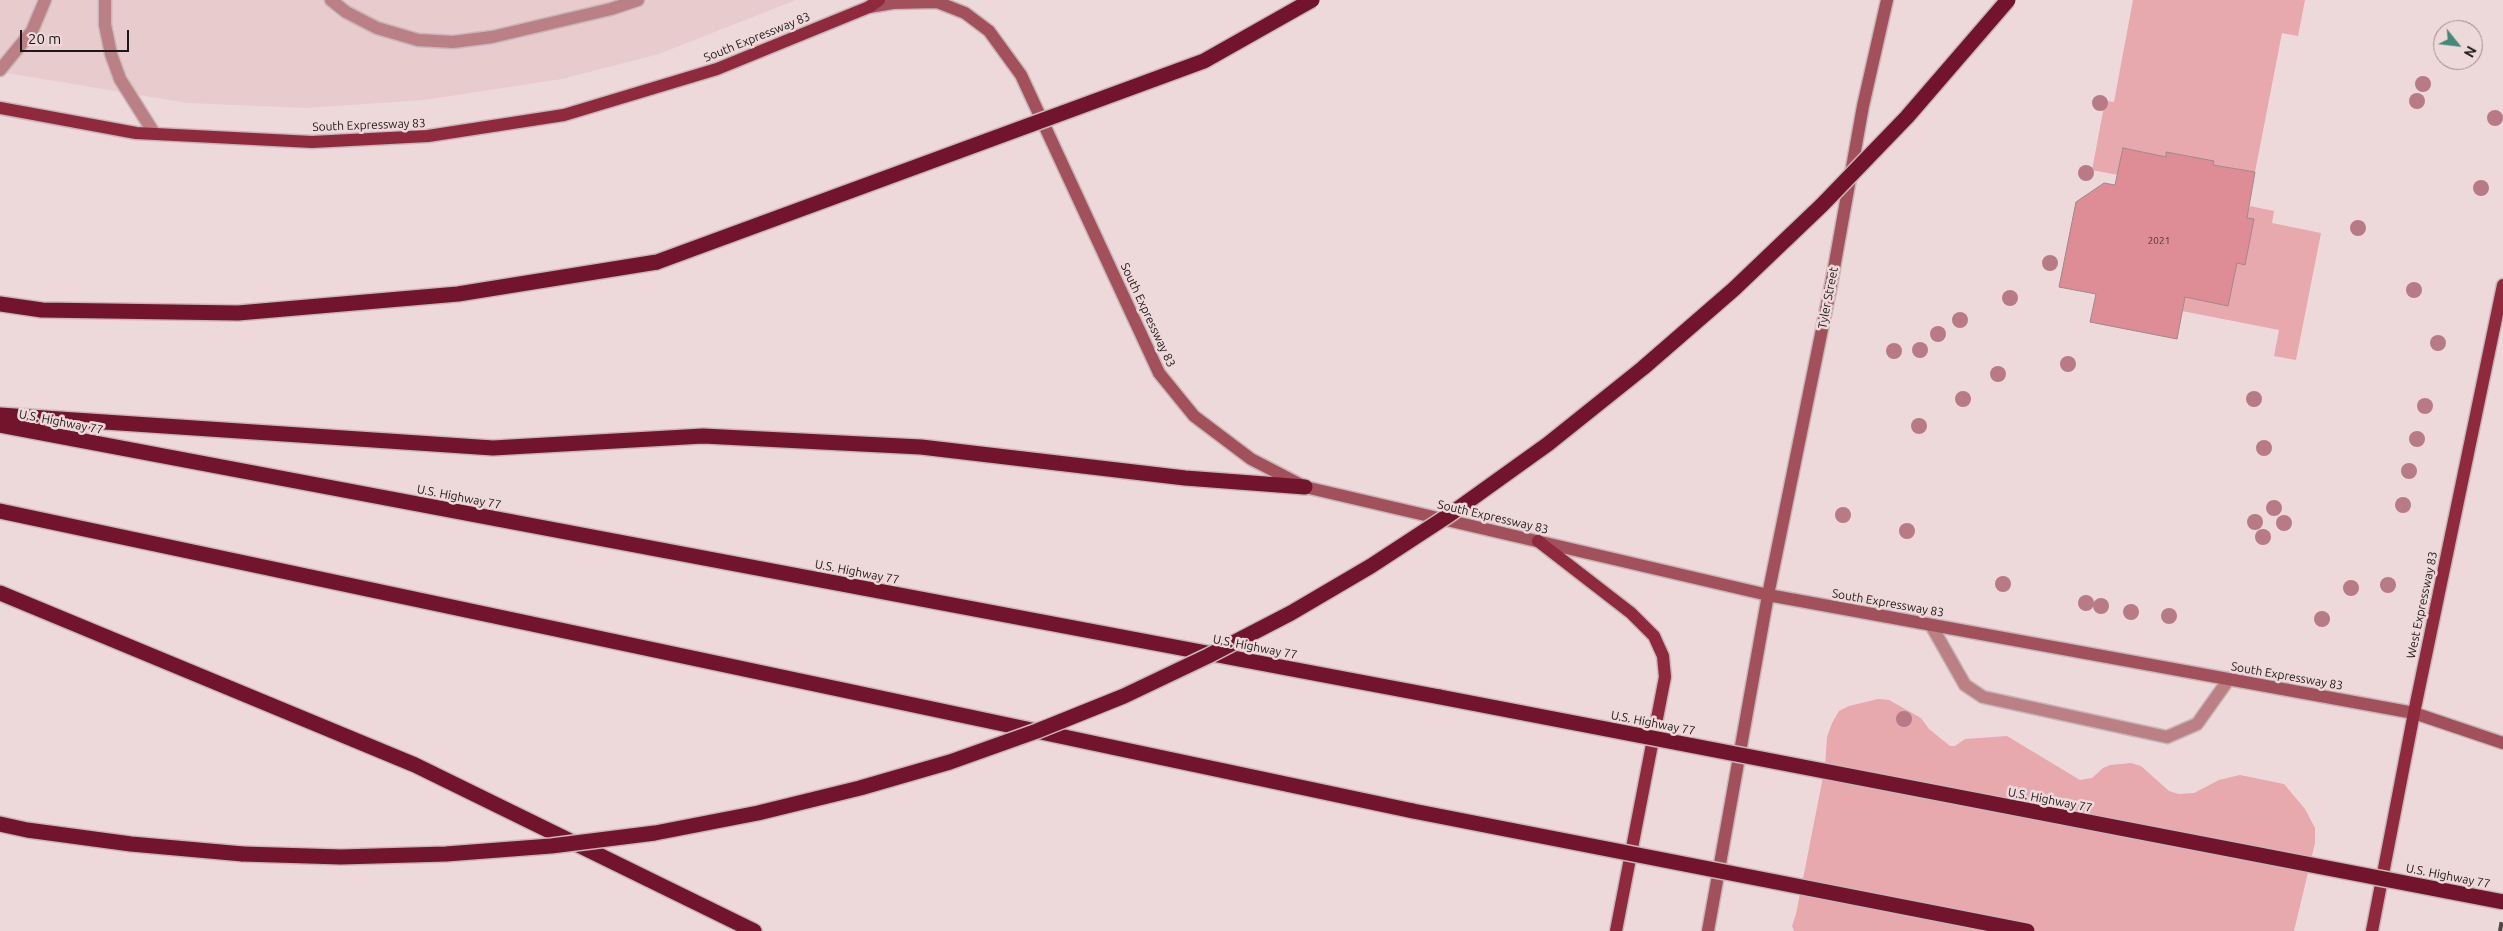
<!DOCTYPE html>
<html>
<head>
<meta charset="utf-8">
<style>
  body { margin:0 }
  #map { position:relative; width:2503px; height:931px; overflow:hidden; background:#eed9da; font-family:Ubuntu,sans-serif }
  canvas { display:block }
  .north { position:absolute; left:2433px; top:20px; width:50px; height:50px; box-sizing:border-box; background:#eed9da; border:1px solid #9b8b8c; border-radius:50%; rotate:119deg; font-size:14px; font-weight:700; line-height:20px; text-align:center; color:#1e1717 }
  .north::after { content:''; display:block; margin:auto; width:18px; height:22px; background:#468878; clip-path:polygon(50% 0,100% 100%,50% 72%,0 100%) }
  .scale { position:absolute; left:20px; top:30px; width:109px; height:22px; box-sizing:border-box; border:2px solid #1e1717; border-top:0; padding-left:6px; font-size:15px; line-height:18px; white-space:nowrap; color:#1e1717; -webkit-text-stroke:4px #eed9da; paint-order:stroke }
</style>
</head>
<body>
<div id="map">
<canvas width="2503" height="931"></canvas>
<div class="north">N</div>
<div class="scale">20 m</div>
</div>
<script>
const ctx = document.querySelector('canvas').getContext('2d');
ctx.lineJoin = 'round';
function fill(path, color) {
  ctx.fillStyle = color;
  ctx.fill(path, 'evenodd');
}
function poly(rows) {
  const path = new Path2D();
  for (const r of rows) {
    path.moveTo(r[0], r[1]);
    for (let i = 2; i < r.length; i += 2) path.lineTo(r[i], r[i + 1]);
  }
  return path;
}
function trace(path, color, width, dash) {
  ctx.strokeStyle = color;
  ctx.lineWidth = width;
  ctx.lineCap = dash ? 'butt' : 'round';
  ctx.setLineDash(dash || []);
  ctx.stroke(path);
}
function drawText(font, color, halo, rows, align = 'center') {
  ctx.font = font + ' Ubuntu,sans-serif';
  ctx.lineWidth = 5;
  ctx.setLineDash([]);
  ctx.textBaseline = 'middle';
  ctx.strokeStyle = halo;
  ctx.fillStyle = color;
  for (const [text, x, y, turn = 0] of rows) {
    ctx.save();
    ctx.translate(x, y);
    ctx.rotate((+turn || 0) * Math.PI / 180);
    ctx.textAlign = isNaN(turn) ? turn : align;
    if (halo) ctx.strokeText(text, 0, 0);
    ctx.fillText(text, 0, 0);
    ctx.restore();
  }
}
const built = poly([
  [0,0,796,0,659,54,562,79,424,100,306,108,187,103,0,72]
]);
const green = poly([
  [2133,0,2305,0,2298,36,2282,33,2255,172,2213,165,2214,161,2167,152,2166,157,2123,148,2118,175,2092,170,2105,101,2114,102],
  [2250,206,2274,211,2272,223,2321,233,2296,360,2274,356,2279,330,2182,311,2185,297,2228,306,2237,263,2245,265,2254,220,2247,218],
  [1878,699,1889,700,1921,718,1929,729,1950,746,1955,746,1965,739,2007,736,2080,780,2092,778,2103,768,2110,765,2131,763,2141,766,2169,791,2179,794,2194,793,2219,780,2240,775,2284,784,2305,809,2315,828,2315,843,2294,931,1794,931,1792,926,1796,914,1825,767,1827,737,1832,723,1839,711,1849,706]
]);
const building = poly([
  [2123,148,2166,157,2166,152,2214,161,2213,165,2255,172,2247,218,2254,219,2245,265,2237,263,2228,306,2185,297,2177,339,2090,322,2096,294,2059,287,2076,202,2104,183,2115,185,2123,148]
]);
const lane = poly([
  [105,0,105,25,111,54,120,79,154,133],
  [331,0,346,12,377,28,418,40,453,42,492,37,611,9,638,0],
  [0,70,32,31,45,0],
  [1931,625,1965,685,1983,697,2167,737,2197,724,2229,679]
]);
const secondary = poly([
  [869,7,893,3,937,2,965,13,989,31,1021,75,1159,373,1194,416,1251,459,1305,487,1768,595,2414,713,2503,743],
  [1708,931,1768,595,1831,285,1863,106,1887,0]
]);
const primary = poly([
  [0,108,136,133,312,142,428,136,564,115,717,69,869,7,879,0],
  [1538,541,1631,613,1654,636,1663,656,1665,677,1616,931],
  [2372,931,2414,713,2503,285]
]);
const highway = poly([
  [0,304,42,310,238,313,458,294,657,262],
  [0,415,493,448,703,436,921,447,1185,478,1305,487],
  [0,425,1440,697],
  [0,511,1413,811],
  [0,593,415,765,754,931],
  [0,824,27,830,131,844,243,854]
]);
const rail = poly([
  [2500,931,2503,914]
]);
const highwayBridge = poly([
  [657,262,1204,61,1312,0],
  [1440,697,2503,902],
  [1413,811,2027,931],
  [243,854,341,857,446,854,551,846,655,833,758,813,860,788,950,762,1037,731,1124,696,1208,656,1291,613,1371,566,1449,515,1548,444,1643,368,1734,289,1822,205,1907,117,2008,0]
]);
const trees = [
  [2423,84],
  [2417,101],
  [2100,103],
  [2495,118],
  [2086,173],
  [2481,188],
  [2358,228],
  [2050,263],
  [2414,290],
  [2010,298],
  [1960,320],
  [1938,334],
  [2438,343],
  [1920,350],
  [1894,351],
  [2068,364],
  [1998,374],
  [1963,399],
  [2254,399],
  [2425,406],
  [1919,426],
  [2417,439],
  [2264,448],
  [2409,471],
  [2403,505],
  [2274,508],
  [1843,515],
  [2255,522],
  [2284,523],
  [1907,531],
  [2263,537],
  [2003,584],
  [2388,585],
  [2351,588],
  [2086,603],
  [2101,606],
  [2131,612],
  [2169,616],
  [2322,619],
  [1904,719]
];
const numberNames = [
  ["2021",2159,241]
];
const streetNames = [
  ["South Expressway 83",757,37,-22],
  ["South Expressway 83",369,125,-2],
  ["Tyler Street",1828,298,-79],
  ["South Expressway 83",1148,315,65],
  ["U.S. Highway 77",61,422,11],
  ["U.S. Highway 77",459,497,11],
  ["South Expressway 83",1493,517,13],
  ["U.S. Highway 77",857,572,11],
  ["South Expressway 83",1888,603,10],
  ["West Expressway 83",2422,605,-78],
  ["U.S. Highway 77",1255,647,11],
  ["South Expressway 83",2287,676,10],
  ["U.S. Highway 77",1653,723,11],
  ["U.S. Highway 77",2050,800,11],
  ["U.S. Highway 77",2448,876,11]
];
fill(built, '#e8cbcd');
fill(green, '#e7a8ae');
fill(building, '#de8d96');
trace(building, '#9b898a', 1);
trace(lane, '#c9b6b7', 15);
trace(secondary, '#c9b6b7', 15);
trace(primary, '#c9b6b7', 15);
trace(highway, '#c9b6b7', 18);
trace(lane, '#ba8086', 12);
trace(secondary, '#a2515c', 12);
trace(primary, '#8f2a3e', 12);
trace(highway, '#72142b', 15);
trace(rail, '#4f4545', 4, [9, 9]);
trace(highwayBridge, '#c9b6b7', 18, []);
trace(highwayBridge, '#72142b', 15);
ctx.fillStyle = '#b87a84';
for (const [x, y] of trees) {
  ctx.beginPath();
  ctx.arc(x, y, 8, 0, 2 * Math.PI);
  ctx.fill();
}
drawText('10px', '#4e3437', null, numberNames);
drawText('12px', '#1e1717', '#eed9da', streetNames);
</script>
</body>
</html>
